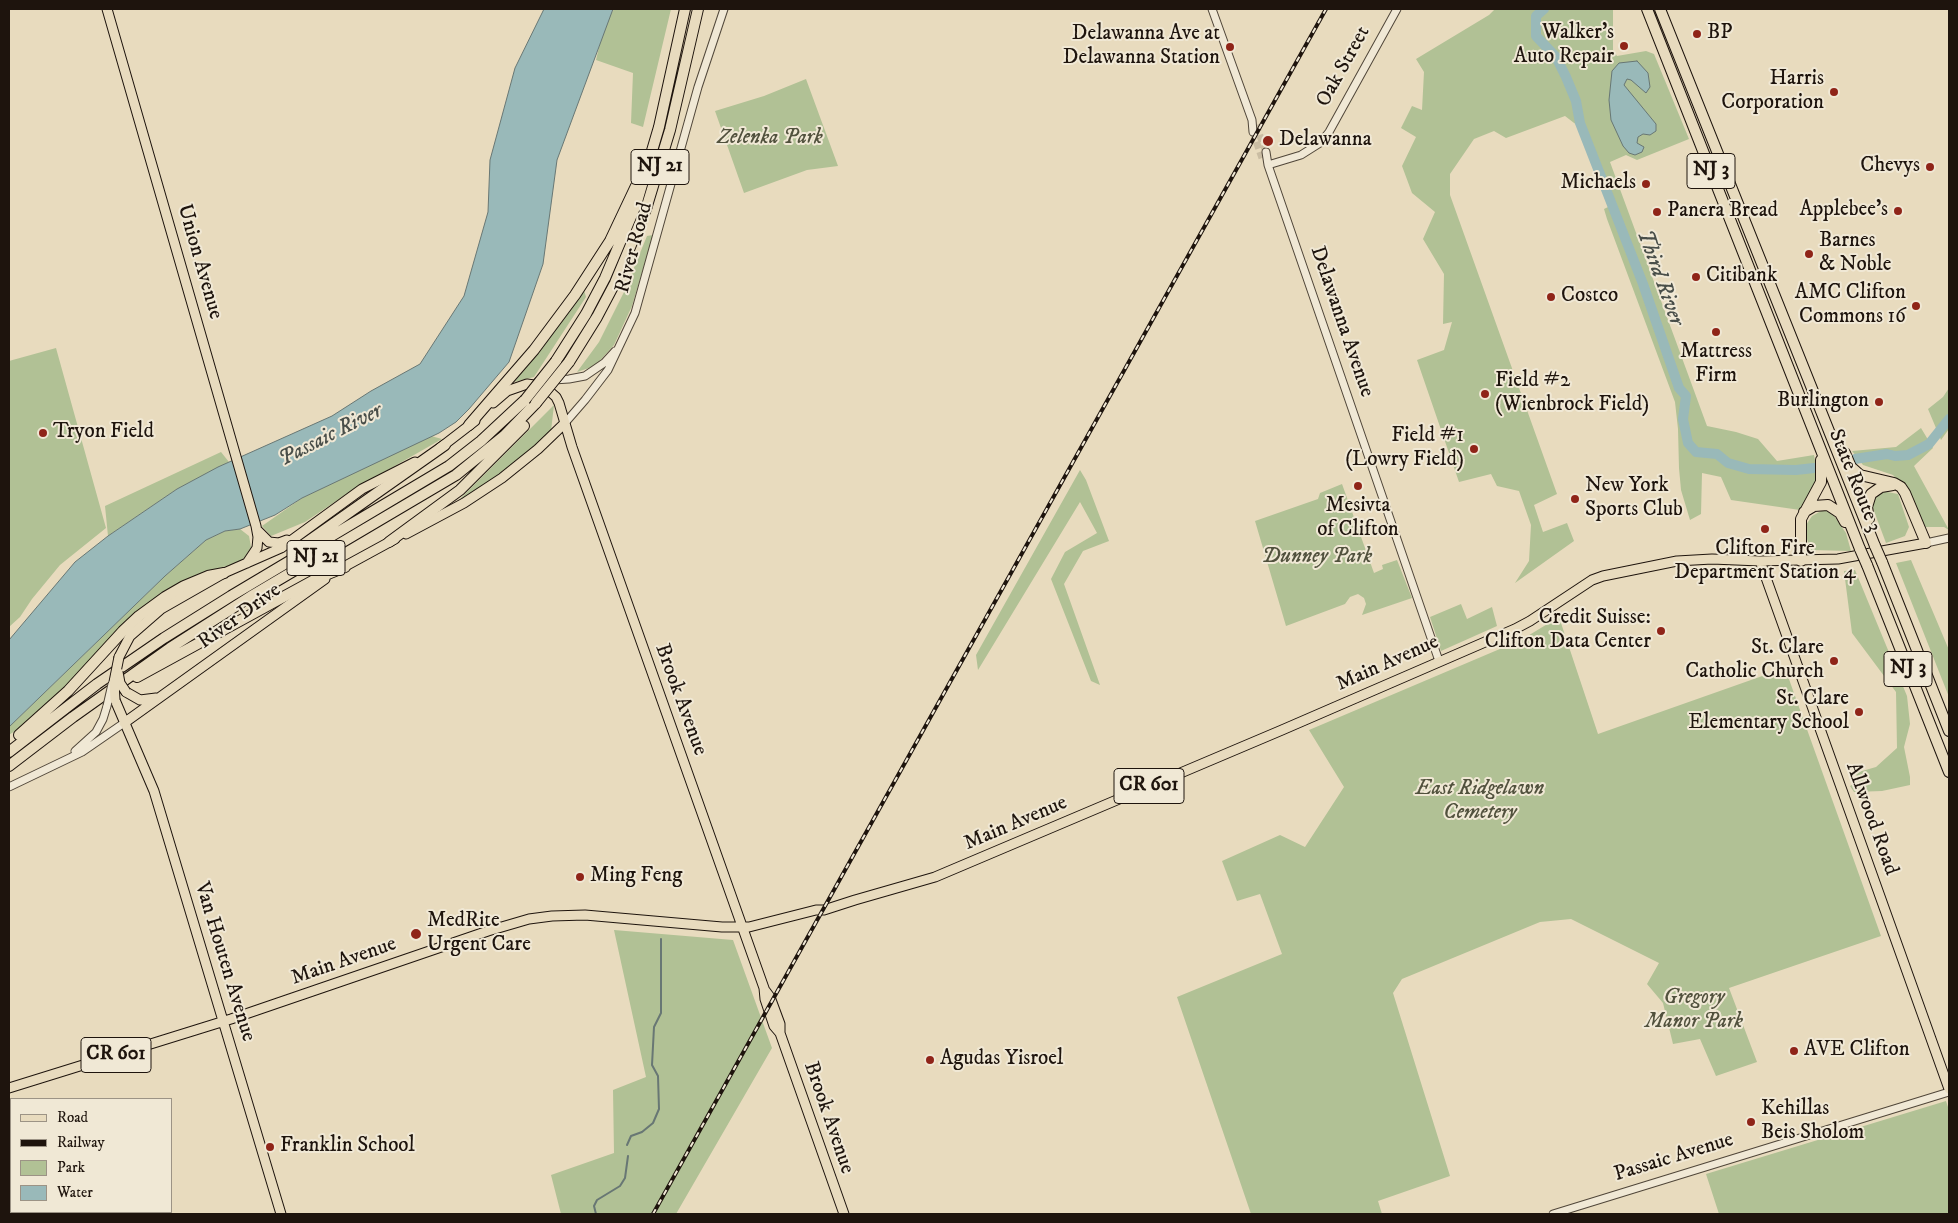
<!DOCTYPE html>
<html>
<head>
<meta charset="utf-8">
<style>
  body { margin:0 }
  #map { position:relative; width:1958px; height:1223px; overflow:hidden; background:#e8dbbe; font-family:"IM FELL DW Pica",serif }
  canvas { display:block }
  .frame { position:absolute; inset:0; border:10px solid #1e140d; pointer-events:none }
  .legend { position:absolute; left:10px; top:1098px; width:162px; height:115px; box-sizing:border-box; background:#f0e8d5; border:1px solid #9c9385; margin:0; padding:6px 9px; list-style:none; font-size:15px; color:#1e140d }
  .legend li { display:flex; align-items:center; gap:10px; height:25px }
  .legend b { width:25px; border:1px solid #9c9385 }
</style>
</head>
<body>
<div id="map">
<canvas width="1958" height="1223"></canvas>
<div class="frame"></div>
<ul class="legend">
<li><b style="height:6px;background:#e8dbbe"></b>Road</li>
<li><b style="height:6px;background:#1e140d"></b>Railway</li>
<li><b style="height:14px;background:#b1c195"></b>Park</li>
<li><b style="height:14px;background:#99b9b9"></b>Water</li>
</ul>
</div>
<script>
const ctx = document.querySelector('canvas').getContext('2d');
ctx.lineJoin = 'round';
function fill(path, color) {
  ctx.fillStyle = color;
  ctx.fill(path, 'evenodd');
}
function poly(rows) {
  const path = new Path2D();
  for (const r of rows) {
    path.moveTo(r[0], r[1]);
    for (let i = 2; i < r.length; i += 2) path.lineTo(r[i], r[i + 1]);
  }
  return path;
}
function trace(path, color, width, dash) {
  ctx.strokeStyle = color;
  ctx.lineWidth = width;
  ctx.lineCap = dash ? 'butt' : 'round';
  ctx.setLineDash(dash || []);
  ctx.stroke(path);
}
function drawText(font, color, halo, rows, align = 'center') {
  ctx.font = font + ' "IM FELL DW Pica",serif';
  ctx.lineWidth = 4;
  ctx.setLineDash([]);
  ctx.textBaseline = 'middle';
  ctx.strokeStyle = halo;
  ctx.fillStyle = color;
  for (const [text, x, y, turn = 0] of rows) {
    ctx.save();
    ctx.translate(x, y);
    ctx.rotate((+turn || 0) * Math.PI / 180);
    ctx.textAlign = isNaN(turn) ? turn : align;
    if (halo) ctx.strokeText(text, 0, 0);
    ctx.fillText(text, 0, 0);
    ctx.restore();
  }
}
const green = poly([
  [614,9,671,9,643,127,631,123,633,73,596,60,605,22],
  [1495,9,1613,9,1613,50,1617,56,1646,51,1654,54,1689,139,1637,160,1626,155,1610,162,1707,426,1736,432,1758,439,1777,461,1814,455,1818,477,1817,486,1800,510,1731,500,1721,477,1702,473,1701,514,1690,520,1681,490,1679,468,1678,429,1675,402,1607,219,1604,209,1608,207,1578,126,1565,116,1506,138,1494,131,1474,139,1450,174,1450,195,1557,494,1534,505,1543,532,1567,523,1574,541,1515,583,1529,561,1531,525,1519,491,1497,486,1491,474,1459,482,1417,360,1444,350,1452,322,1443,324,1444,274,1423,239,1435,212,1412,193,1402,166,1416,137,1401,128,1412,106,1422,110,1424,72,1416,59,1489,15],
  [806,79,838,166,807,170,744,193,715,111,764,96],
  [653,235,632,306,614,345,595,366,577,372,599,342,624,292,647,236],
  [584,290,586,297,534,377,514,382],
  [56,348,106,528,60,565,32,599,20,617,9,627,9,361],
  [1949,388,1949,429,1941,440,1928,409,1943,397],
  [554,405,551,431,526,455,469,497,456,503],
  [1921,428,1933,448,1914,466,1949,530,1944,527,1924,527,1906,491,1893,475,1863,465,1852,451,1896,447],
  [431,436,442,439,351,491,305,522,271,536,262,526,302,498],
  [221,452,229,462,177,489,108,536,105,506],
  [1080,470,1086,480,1109,541,1083,551,1064,584,1100,685,1091,681,1051,579,1065,552,1097,533,1080,502,978,670,976,655],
  [1342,484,1374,573,1383,569,1382,565,1397,560,1412,598,1362,615,1366,604,1364,598,1358,594,1350,597,1345,604,1286,626,1255,521,1318,499,1320,493],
  [1882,491,1898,494,1909,527,1905,536,1886,543,1871,503],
  [1823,510,1832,513,1846,533,1851,551,1810,550,1804,528,1812,516],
  [240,529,249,536,251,547,241,563,223,567,196,576,161,594,35,717,9,735,9,727,165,576,206,540,225,531],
  [1911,560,1949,650,1949,697,1896,563],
  [1855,570,1907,696,1910,724,1904,747,1910,777,1910,785,1882,791,1854,792,1850,786,1860,781,1855,773,1876,767,1897,748,1896,692,1852,633,1844,571],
  [1461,604,1467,619,1492,607,1497,626,1441,651,1430,617],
  [1559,617,1598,734,1785,668,1881,936,1729,988,1757,1062,1716,1076,1700,1039,1673,1044,1663,1003,1647,984,1659,963,1571,919,1540,922,1402,979,1393,993,1450,1176,1378,1201,1382,1214,1251,1214,1177,997,1282,954,1260,894,1237,901,1222,861,1280,835,1305,847,1344,787,1309,730,1521,640],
  [614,930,733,940,772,1048,676,1214,561,1214,551,1175,614,1153,613,1090,646,1077],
  [1946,1101,1949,1110,1949,1214,1719,1214,1706,1174]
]);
const water = poly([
  [544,9,613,9,557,160,543,264,509,362,469,409,456,422,439,433,302,498,275,515,240,529,225,531,206,540,165,576,9,727,9,640,75,562,108,536,177,489,218,467,332,416,371,391,420,364,464,296,488,212,490,160,515,68,544,9],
  [1637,61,1648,73,1650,87,1646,93,1631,80,1627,79,1624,85,1656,124,1656,131,1650,135,1643,134,1638,137,1637,143,1644,147,1642,152,1635,155,1629,153,1623,146,1611,120,1609,100,1612,71,1619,63,1637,61]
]);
const stream = poly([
  [627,1145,631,1136,642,1132,653,1123,659,1109,658,1076,652,1065,654,1027,661,1013,661,939],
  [596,1214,594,1206,597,1200,620,1186,625,1178,628,1156]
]);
const river = poly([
  [1544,9,1536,16,1536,36,1556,57,1566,77,1576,101,1580,123,1643,284,1679,388,1686,396,1683,419,1688,443,1696,452,1717,454,1728,463,1749,469,1796,470,1814,468],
  [1855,459,1887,454,1895,456,1908,455,1929,444,1949,419]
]);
const minorTunnel = poly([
  [1256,125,1266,152],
  [1253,132,1262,158]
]);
const minor = poly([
  [1212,9,1252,120,1253,132],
  [1266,152,1268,165,1439,661],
  [1268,165,1301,155,1320,143,1329,132,1397,9],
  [538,381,569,379,585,376,604,363,615,351],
  [565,423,585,400,608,370,635,313,698,87,724,9],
  [1926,543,1949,538],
  [75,751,96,732,103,719,107,706],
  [9,787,82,752,124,723],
  [1553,1214,1949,1092]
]);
const major = poly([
  [107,9,256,526,258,537,257,548,247,563],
  [493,403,507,391,527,384,541,386,547,389,556,397,559,403,572,447,764,988,765,999,774,1026,780,1033],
  [440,448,475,421],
  [258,531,269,542,279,543,287,540],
  [406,534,464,503,502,478,538,449,565,423],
  [1760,561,1949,1089],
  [340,569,395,539],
  [119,657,130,636,161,609,224,573,281,548,362,489,415,462],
  [126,692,140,700,156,698],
  [115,700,154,791,281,1214],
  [124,723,325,579],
  [764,989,770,997,780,1024,780,1033,844,1214],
  [9,1088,231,1019,488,931,529,919,552,916,585,915,722,927,749,927,816,910,824,910,855,900,935,877,1282,730,1515,629,1530,621,1592,580,1603,576,1677,561,1712,559,1760,561,1838,559,1926,543]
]);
const highway = poly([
  [1647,9,1860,549],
  [1660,9,1875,546],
  [556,361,586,314,605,278,636,205,659,127,685,9],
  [569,362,597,317,615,283,646,209,670,130,698,9],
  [469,425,534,350,575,295,610,241,636,186],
  [1845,453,1851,467,1860,475,1894,483,1901,487,1905,493,1926,543],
  [1804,512,1814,506,1828,505,1840,513,1845,522],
  [1869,519,1867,507,1871,494,1881,487,1893,485],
  [389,542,460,490,524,426],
  [293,552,445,445],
  [1801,561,1801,519,1821,482,1821,460],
  [1882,562,1949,731],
  [1867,565,1949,772],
  [137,677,318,578,345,567],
  [19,735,68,691,123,631,139,616,165,597,184,586,208,576,224,573],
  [9,752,97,684,164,638,231,596,449,466,481,441,525,400],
  [9,766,73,717,170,648,253,595,456,475,504,436,536,403]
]);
const rail = poly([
  [653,1214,1326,9]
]);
const minorBridge = poly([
  [107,706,112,684]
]);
const majorBridge = poly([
  [118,672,120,683,126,692],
  [115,700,114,682,119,657]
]);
const highwayBridge = poly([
  [525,400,556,361],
  [536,403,569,362],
  [1875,546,1882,562],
  [1860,549,1867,565]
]);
const markers = [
  [1697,34,5,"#8f2418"],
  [1624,46,5,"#8f2418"],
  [1230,47,5,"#8f2418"],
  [1834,92,5,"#8f2418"],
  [1268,141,6,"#8f2418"],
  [1930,167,5,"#8f2418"],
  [1646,184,5,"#8f2418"],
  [1898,211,5,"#8f2418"],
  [1657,212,5,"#8f2418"],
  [1809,254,5,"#8f2418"],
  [1696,277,5,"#8f2418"],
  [1551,297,5,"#8f2418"],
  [1916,306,5,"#8f2418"],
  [1716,332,5,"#8f2418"],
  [1485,394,5,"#8f2418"],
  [1879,402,5,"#8f2418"],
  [43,433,5,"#8f2418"],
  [1474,449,5,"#8f2418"],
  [1358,486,5,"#8f2418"],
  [1575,499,5,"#8f2418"],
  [1765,529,5,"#8f2418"],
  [1661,631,5,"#8f2418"],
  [1834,661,5,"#8f2418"],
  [1859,712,5,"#8f2418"],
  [580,877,5,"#8f2418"],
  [416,934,6,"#8f2418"],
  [1794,1051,5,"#8f2418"],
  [930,1060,5,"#8f2418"],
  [1751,1122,5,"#8f2418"],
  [270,1147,5,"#8f2418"]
];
const shields = [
  [660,167,58],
  [1711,171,48],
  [316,558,58],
  [1908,669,48],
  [1149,786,70],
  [116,1055,70]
];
const shieldNames = [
  ["NJ 21",660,167],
  ["NJ 3",1711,171],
  ["NJ 21",316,558],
  ["NJ 3",1908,669],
  ["CR 601",1149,786],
  ["CR 601",116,1055]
];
const poiNames = [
  ["Walker's",1614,34,"right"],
  ["Auto Repair",1614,58,"right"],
  ["BP",1707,34],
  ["Delawanna Ave at",1220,35,"right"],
  ["Delawanna Station",1220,59,"right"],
  ["Harris",1824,80,"right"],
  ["Corporation",1824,104,"right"],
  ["Delawanna",1279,141],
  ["Chevys",1920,167,"right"],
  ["Michaels",1636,184,"right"],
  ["Applebee's",1888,211,"right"],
  ["Panera Bread",1667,212],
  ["Barnes",1819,242],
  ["& Noble",1819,266],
  ["Citibank",1706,277],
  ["AMC Clifton",1906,294,"right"],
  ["Commons 16",1906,318,"right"],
  ["Costco",1561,297],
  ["Mattress",1716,353,"center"],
  ["Firm",1716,377,"center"],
  ["Field #2",1495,382],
  ["(Wienbrock Field)",1495,406],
  ["Burlington",1869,402,"right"],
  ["Tryon Field",53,433],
  ["Field #1",1464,437,"right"],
  ["(Lowry Field)",1464,461,"right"],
  ["New York",1585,487],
  ["Sports Club",1585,511],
  ["Mesivta",1358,507,"center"],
  ["of Clifton",1358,531,"center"],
  ["Clifton Fire",1765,550,"center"],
  ["Department Station 4",1765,574,"center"],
  ["Credit Suisse:",1651,619,"right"],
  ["Clifton Data Center",1651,643,"right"],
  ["St. Clare",1824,649,"right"],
  ["Catholic Church",1824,673,"right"],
  ["St. Clare",1849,700,"right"],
  ["Elementary School",1849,724,"right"],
  ["Ming Feng",590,877],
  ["MedRite",427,922],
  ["Urgent Care",427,946],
  ["AVE Clifton",1804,1051],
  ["Agudas Yisroel",940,1060],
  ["Kehillas",1761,1110],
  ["Beis Sholom",1761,1134],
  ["Franklin School",280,1147]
];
const streetNames = [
  ["Oak Street",1344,67,-61],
  ["River Road",635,248,-75],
  ["Union Avenue",199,262,74],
  ["Delawanna Avenue",1341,322,71],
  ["State Route 3",1854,481,68],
  ["River Drive",240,617,-36],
  ["Main Avenue",1388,664,-24],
  ["Brook Avenue",680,700,70],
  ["Allwood Road",1871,819,70],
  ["Main Avenue",1016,824,-23],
  ["Van Houten Avenue",224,962,73],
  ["Main Avenue",344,962,-19],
  ["Brook Avenue",828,1118,71],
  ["Passaic Avenue",1674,1158,-17]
];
const parkNames = [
  ["Zelenka Park",770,139],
  ["Dunney Park",1317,558],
  ["East Ridgelawn",1480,790],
  ["Cemetery",1480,814],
  ["Gregory",1694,999],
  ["Manor Park",1694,1023]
];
const waterNames = [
  ["Third River",1659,278,70],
  ["Passaic River",331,436,-27]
];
fill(green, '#b1c195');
fill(water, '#99b9b9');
trace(water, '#687774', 1);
trace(stream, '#687774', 2);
trace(river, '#99b9b9', 10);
trace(minorTunnel, '#cabda3', 7, [7, 3.5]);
trace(minor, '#504639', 9);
trace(major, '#1e140d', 11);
trace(highway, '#1e140d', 12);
trace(minor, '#f0e8d5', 7);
trace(major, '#e8dbbe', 9);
trace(highway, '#e8dbbe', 10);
trace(rail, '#1e140d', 4);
trace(rail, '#f0e8d5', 2, [5.5]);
trace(minorBridge, '#504639', 9, []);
trace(majorBridge, '#1e140d', 11, []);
trace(highwayBridge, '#1e140d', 12, []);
trace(minorBridge, '#f0e8d5', 7);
trace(majorBridge, '#e8dbbe', 9);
trace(highwayBridge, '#e8dbbe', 10);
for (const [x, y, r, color] of markers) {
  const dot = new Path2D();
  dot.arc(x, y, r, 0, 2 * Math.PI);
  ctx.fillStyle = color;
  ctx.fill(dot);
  trace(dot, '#f0e8d5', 2);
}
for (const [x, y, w] of shields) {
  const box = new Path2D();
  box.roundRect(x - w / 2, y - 17.5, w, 35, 4);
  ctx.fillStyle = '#f0e8d5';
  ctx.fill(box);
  trace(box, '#1e140d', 1);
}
drawText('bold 20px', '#1e140d', null, shieldNames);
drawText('21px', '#1e140d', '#f0e8d5', poiNames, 'left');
drawText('21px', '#1e140d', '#f0e8d5', streetNames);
drawText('italic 21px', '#51513d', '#f0e8d5', parkNames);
drawText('italic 22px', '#494e49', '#f0e8d5', waterNames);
</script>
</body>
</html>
